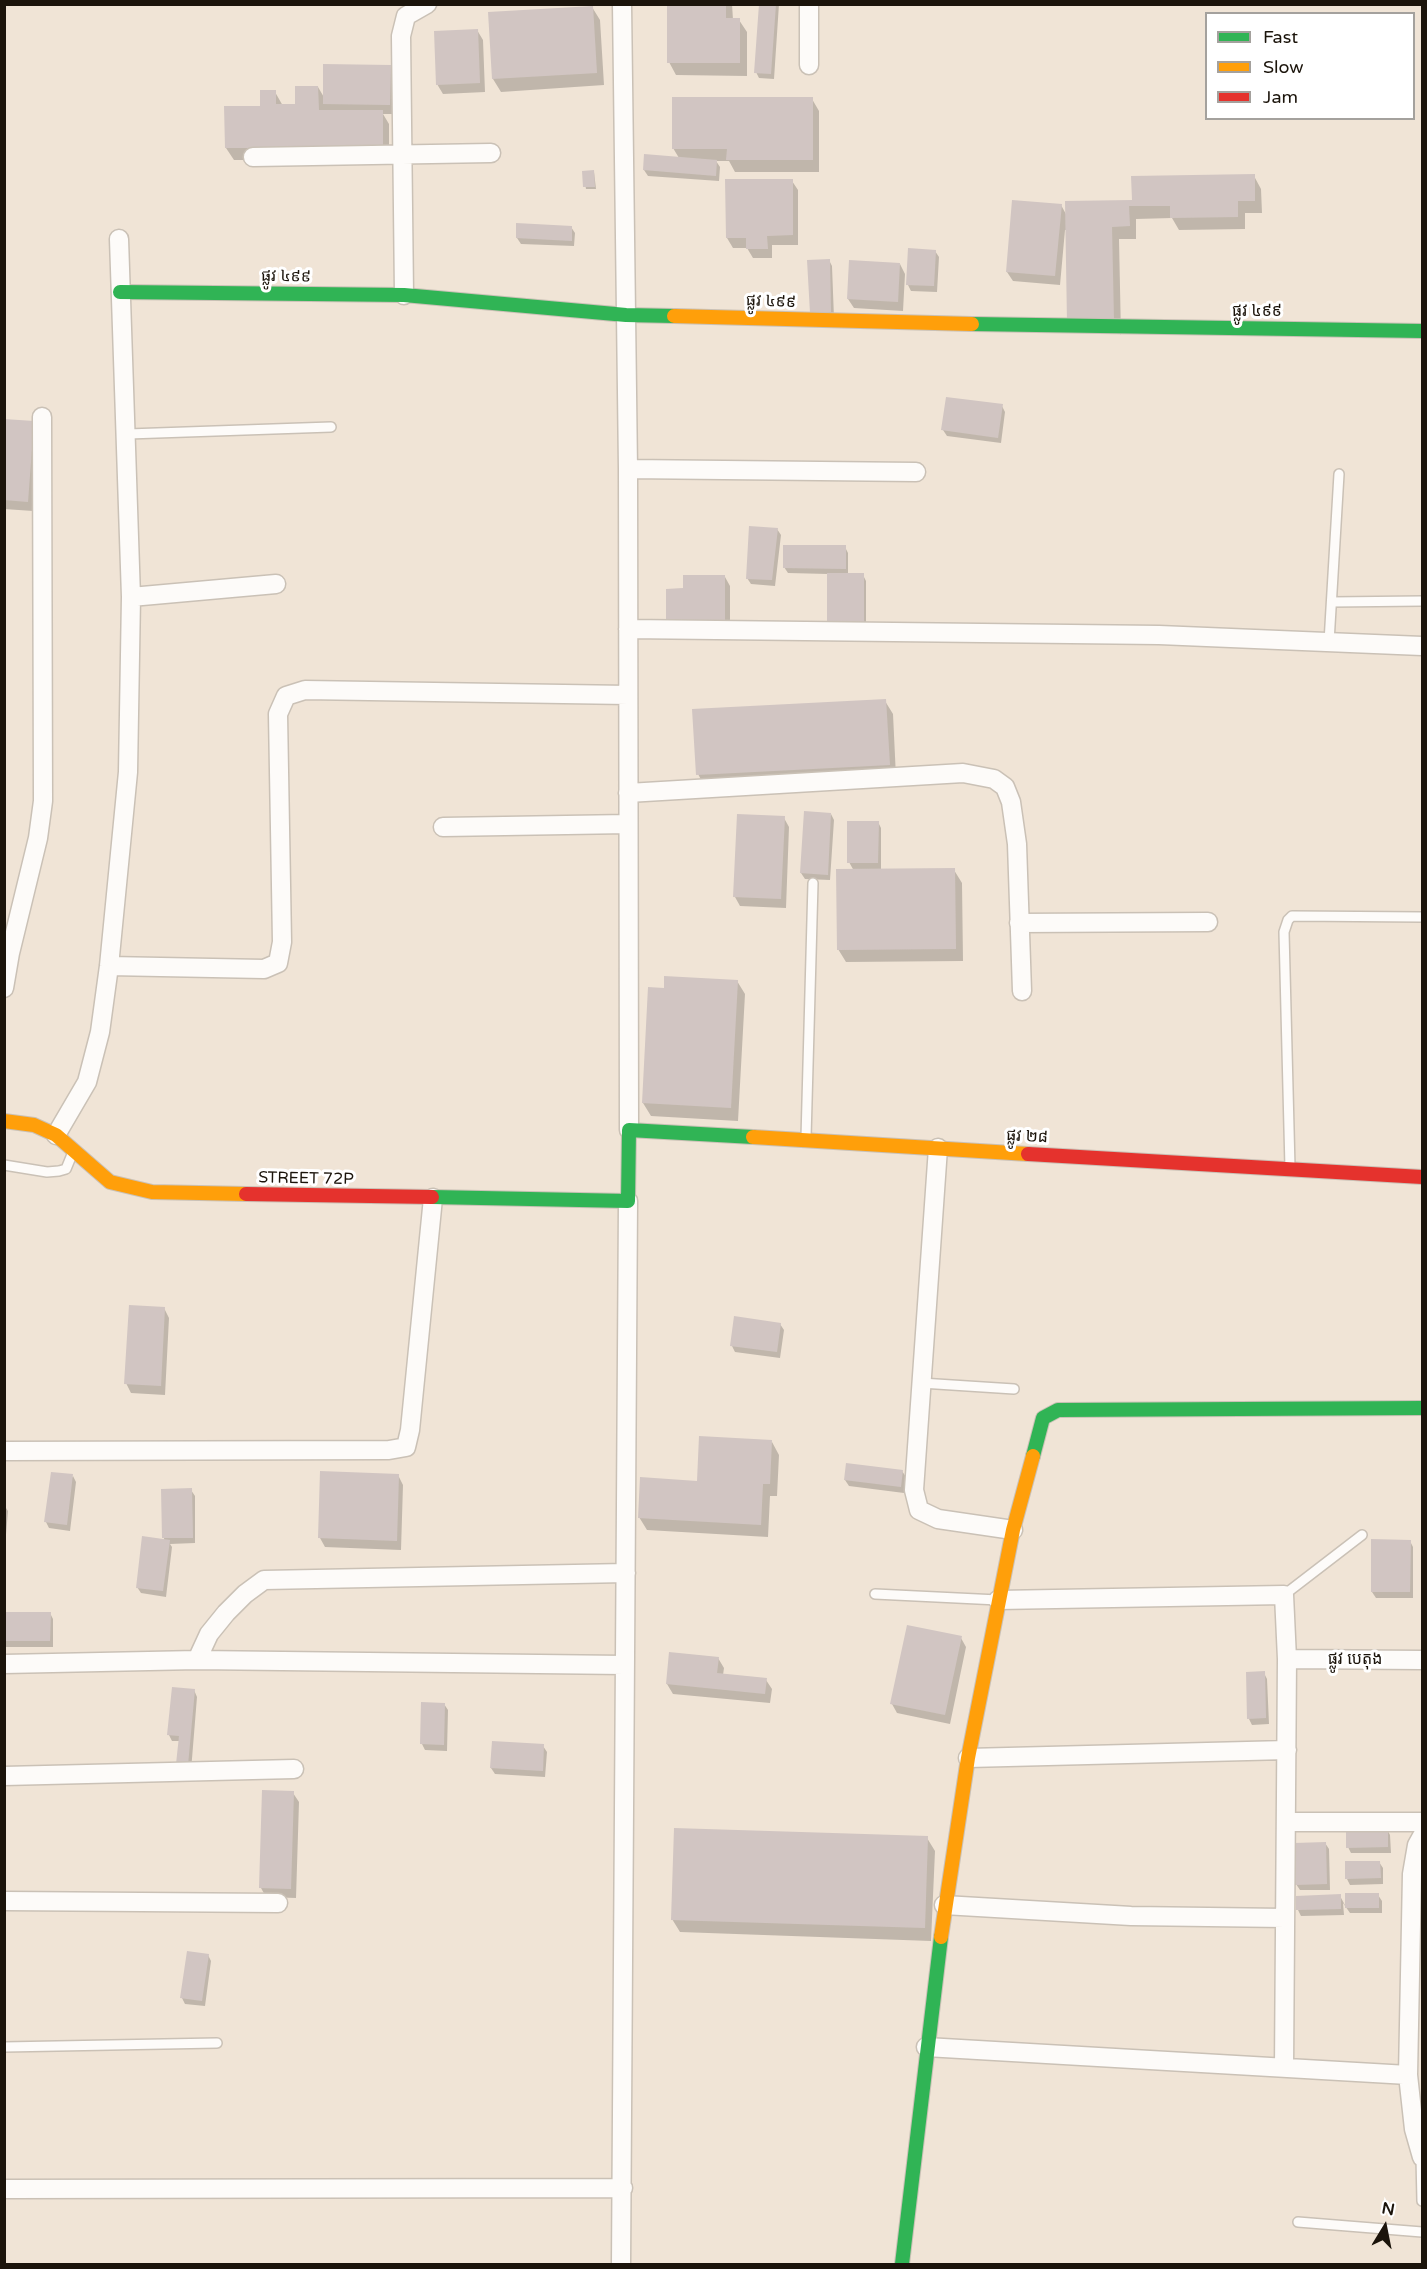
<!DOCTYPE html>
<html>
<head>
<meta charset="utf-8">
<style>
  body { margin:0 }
  #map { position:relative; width:1427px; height:2269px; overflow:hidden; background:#f0e4d6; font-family:"Varela Round",sans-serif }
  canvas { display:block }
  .frame { position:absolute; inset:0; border:6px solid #1b140b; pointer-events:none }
  .legend { position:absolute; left:1205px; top:12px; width:210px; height:108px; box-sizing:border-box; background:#fff; border:2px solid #a4a19d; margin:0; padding:8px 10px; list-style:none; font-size:18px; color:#1b140b }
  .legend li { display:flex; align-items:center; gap:12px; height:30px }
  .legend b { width:30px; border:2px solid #a4a19d }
  .north { position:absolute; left:1355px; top:2197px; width:60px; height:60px; -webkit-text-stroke:4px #fff; paint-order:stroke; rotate:10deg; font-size:16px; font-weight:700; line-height:24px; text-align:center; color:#1b140b }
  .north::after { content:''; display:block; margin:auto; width:21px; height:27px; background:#1b140b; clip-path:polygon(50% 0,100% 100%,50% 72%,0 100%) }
</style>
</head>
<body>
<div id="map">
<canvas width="1427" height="2269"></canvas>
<div class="frame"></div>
<ul class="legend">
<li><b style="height:8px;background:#30b455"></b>Fast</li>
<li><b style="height:8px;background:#ff9f0a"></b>Slow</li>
<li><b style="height:8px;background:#e5322d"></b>Jam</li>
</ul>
<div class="north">N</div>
</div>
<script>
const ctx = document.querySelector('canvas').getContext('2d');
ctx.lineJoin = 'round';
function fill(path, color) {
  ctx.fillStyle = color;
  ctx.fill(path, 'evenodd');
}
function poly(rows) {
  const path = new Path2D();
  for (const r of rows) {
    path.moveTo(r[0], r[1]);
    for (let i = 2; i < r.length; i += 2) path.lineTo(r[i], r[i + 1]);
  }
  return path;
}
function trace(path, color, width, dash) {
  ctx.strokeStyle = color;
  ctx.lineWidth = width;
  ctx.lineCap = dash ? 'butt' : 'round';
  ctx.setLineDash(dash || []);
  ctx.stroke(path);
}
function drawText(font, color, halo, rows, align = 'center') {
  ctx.font = font + ' "Varela Round","Noto Sans Khmer",sans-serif';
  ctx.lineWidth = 6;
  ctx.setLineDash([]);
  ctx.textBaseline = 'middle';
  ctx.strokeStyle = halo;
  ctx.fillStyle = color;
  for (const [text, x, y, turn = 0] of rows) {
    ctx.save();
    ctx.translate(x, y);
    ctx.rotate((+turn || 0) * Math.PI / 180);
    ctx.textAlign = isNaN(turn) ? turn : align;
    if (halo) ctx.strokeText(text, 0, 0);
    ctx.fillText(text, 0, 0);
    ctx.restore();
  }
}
const shadow = poly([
  [669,4,732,4,733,20,739,20,747,32,747,76,676,75,669,62],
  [760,4,779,4,774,79,759,78,756,72],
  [592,7,600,20,604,85,501,92,493,79,489,14],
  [477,30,483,40,485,92,443,94,437,84],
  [390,66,395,76,395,114,383,114,389,124,389,160,234,160,226,148,275,92,283,106,296,106,318,87,325,99],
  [812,99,819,111,819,172,735,172,729,161,716,161,720,167,719,181,648,176,644,170,679,158,673,148],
  [583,172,594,172,596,189,586,189],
  [1254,176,1261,189,1262,213,1245,213,1245,229,1179,230,1172,218,1136,219,1136,239,1119,239,1121,335,1067,230,1065,230,1060,285,1013,281,1007,272,1061,205,1067,216],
  [727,180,792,181,798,190,798,245,772,245,772,258,753,258,747,248,733,248,727,238],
  [571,227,575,233,574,246,521,244,517,238],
  [935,251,939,257,937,292,911,291,908,285],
  [829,260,832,266,834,318,815,319],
  [900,264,905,274,903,311,854,308,848,299],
  [1002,406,1005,412,1001,443,947,436,943,430],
  [4,420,39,432,33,511,4,509],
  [777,529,781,535,775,586,751,584,747,578],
  [845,547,848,553,848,575,863,575,866,581,866,629,828,574,788,573,784,567],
  [725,577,730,586,730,630,673,630,685,590],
  [885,701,893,714,896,777,705,787,698,774],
  [831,814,834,820,830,880,805,879,801,873],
  [784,818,789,827,786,908,740,906,735,897],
  [878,822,881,828,881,871,954,870,962,883,963,961,846,962,838,949,854,871,849,862],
  [737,981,745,994,738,1121,651,1116,643,1103,665,989],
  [164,1308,169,1318,165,1395,131,1393,126,1383],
  [780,1324,784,1330,780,1358,735,1352,732,1346],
  [772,1442,779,1455,777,1496,770,1496,768,1537,647,1530,639,1517],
  [902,1471,906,1477,904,1493,849,1486,845,1480],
  [398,1475,403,1485,401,1550,325,1547,320,1538],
  [73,1476,76,1482,70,1531,49,1528,46,1522],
  [191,1490,195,1496,195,1543,170,1544,172,1547,166,1597,141,1593,137,1587],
  [4,1505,8,1511,4,1558],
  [1410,1541,1413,1547,1413,1598,1376,1598,1372,1592],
  [4,1613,50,1613,53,1619,53,1647,4,1647],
  [961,1638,966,1647,950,1724,897,1713,892,1704],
  [718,1658,724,1668,723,1675,766,1680,772,1689,770,1703,673,1694,667,1684],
  [1264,1673,1267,1679,1269,1724,1252,1725,1249,1719],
  [194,1690,197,1697,191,1771,180,1741,172,1741,169,1735],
  [444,1704,448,1710,447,1751,425,1750,422,1744],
  [543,1746,547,1752,545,1777,495,1774,491,1768],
  [293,1793,299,1802,296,1898,266,1897,261,1888],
  [1387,1829,1390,1835,1391,1853,1351,1853,1348,1847],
  [927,1838,935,1851,931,1941,680,1932,672,1919],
  [1325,1843,1329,1849,1330,1890,1300,1890,1296,1884],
  [1379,1862,1383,1868,1383,1884,1350,1885,1347,1879],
  [1378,1895,1382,1901,1382,1913,1350,1913,1343,1903,1344,1915,1301,1916,1298,1910,1340,1896,1346,1907],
  [208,1955,211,1961,205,2006,185,2004,182,1998]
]);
const building = poly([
  [667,4,726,4,726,18,740,18,740,63,667,63],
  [759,4,776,4,771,74,754,73],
  [593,6,597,73,492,79,488,12],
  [478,29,480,83,436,85,434,31],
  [323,64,391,65,390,105,323,104],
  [295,86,318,86,319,110,383,110,383,148,225,148,224,106,260,106,260,90,276,90,276,104,295,104],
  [672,97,813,97,813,160,726,160,727,149,672,149],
  [644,154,717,160,716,176,643,170],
  [594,170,595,187,583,187,582,171],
  [1255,174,1255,201,1238,201,1238,217,1170,218,1170,206,1129,206,1130,226,1112,227,1114,322,1067,323,1065,201,1132,200,1131,176],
  [725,179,793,179,793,235,767,236,768,249,746,249,746,238,726,238],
  [1012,200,1062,204,1055,276,1006,272],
  [516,223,572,226,572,241,516,238],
  [908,248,936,250,934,286,906,285],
  [830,259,831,312,810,313,807,260],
  [849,260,900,263,898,302,847,299],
  [946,397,1003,404,998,438,941,430],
  [4,419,34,421,28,502,4,500],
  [749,526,778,528,772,580,746,579],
  [783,545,846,545,846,569,783,568],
  [827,573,864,573,864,623,827,623],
  [683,575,725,575,725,621,666,621,666,589,683,588],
  [886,699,890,765,696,775,692,709],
  [804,811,831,813,828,875,800,873],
  [737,814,785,816,781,899,733,897],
  [847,821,879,821,878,863,847,863],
  [955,868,956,949,837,950,836,869],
  [664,976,738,980,731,1108,642,1103,648,987,664,988],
  [129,1305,165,1307,161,1386,124,1384],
  [734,1316,781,1323,777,1352,730,1346],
  [699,1436,772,1440,770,1484,763,1484,761,1525,638,1518,640,1477,697,1481],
  [846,1463,903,1470,901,1487,844,1480],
  [320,1471,399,1474,397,1541,318,1538],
  [51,1472,73,1474,67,1525,44,1522],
  [192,1488,193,1538,162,1538,161,1489],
  [142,1536,170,1540,163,1591,136,1588],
  [1371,1539,1411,1540,1410,1592,1371,1592],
  [4,1612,51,1612,50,1641,4,1641],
  [907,1625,962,1636,945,1715,890,1704],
  [669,1652,719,1657,717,1673,767,1678,765,1694,666,1684],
  [1265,1671,1266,1718,1247,1719,1246,1672],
  [172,1687,195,1689,188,1765,176,1764,179,1736,167,1735],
  [421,1702,445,1703,444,1745,420,1744],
  [492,1741,544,1744,543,1771,490,1768],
  [262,1790,294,1791,291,1889,259,1888],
  [1388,1827,1388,1847,1346,1848,1346,1828],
  [674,1828,928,1836,925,1928,671,1920],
  [1326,1842,1327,1884,1295,1885,1294,1843],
  [1345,1861,1380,1861,1381,1878,1345,1879],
  [1345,1893,1379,1893,1379,1908,1345,1908],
  [1341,1894,1341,1909,1296,1910,1296,1896],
  [187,1951,209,1954,202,2001,180,1998]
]);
const lane = poly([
  [128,434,331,427],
  [1332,602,1422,601],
  [1329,642,1339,474],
  [806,1138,813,883],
  [4,1165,47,1172,59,1171,66,1169,73,1152],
  [1290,1168,1284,932,1288,920,1292,916,1422,917],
  [921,1383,1014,1389],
  [875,1594,998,1600],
  [1284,1595,1362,1535],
  [4,2047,217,2043],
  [1421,2158,1422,2201],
  [1298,2222,1422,2232]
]);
const street = poly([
  [622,4,628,469,629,1130],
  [809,4,809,65],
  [253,157,491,153],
  [404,295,401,36,406,16,427,4],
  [628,469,916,472],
  [131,597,276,584],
  [628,629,1159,635,1422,646],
  [628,793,963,773,994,779,1005,787,1011,802,1017,844,1022,991],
  [443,827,628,824],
  [1019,923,1208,922],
  [109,966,264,969,278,963,282,942,278,714,286,696,305,690,628,695],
  [4,988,10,953,38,838,43,801,42,417],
  [56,1135,87,1082,100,1032,109,966,128,772,131,597,119,239],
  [938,1148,914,1490,919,1510,938,1519,1013,1530],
  [4,1451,389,1450,406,1447,410,1430,433,1198],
  [998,1600,1284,1595,1287,1659,1284,2067],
  [1287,1659,1422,1660],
  [197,1660,209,1634,226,1613,245,1594,264,1580,626,1573],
  [4,1664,197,1660,624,1665],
  [968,1758,1287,1750],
  [4,1776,294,1769],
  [1286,1822,1422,1822],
  [1422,1836,1417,1845,1412,1874,1408,2075,1414,2129,1422,2157],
  [4,1901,278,1903],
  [944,1905,1131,1916,1285,1918],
  [926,2047,1408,2075],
  [4,2189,623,2188],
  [621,2264,628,1201]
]);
const fast = poly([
  [120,292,404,295,626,315,674,316],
  [972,324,1422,331],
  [432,1197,628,1201,629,1130,753,1137],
  [1033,1456,1043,1418,1058,1410,1422,1408],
  [902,2264,941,1937]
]);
const slow = poly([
  [674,316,972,324],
  [4,1121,34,1125,56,1135,110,1182,152,1192,246,1194],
  [753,1137,1028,1154],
  [941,1937,968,1758,1013,1530,1033,1456]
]);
const jam = poly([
  [1028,1154,1422,1177],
  [246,1194,432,1197]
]);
const streetNames = [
  ["ផ្លូវ ៤៩៩",286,277,1],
  ["ផ្លូវ ៤៩៩",771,302,2],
  ["ផ្លូវ ៤៩៩",1257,312],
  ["ផ្លូវ ២៨",1027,1137,3],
  ["STREET 72P",306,1179,1],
  ["ផ្លូវ បេតុង",1355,1660]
];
fill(shadow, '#0003');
fill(building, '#d1c5c2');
trace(lane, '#cac1b6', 12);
trace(street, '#cac1b6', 21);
trace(fast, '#cac1b6', 16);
trace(slow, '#cac1b6', 16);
trace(jam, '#cac1b6', 16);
trace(lane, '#fdfbf9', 9);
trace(street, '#fdfbf9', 18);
trace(fast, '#30b455', 14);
trace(slow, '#ff9f0a', 14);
trace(jam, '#e5322d', 14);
drawText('16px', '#1b140b', '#fff', streetNames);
</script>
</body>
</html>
